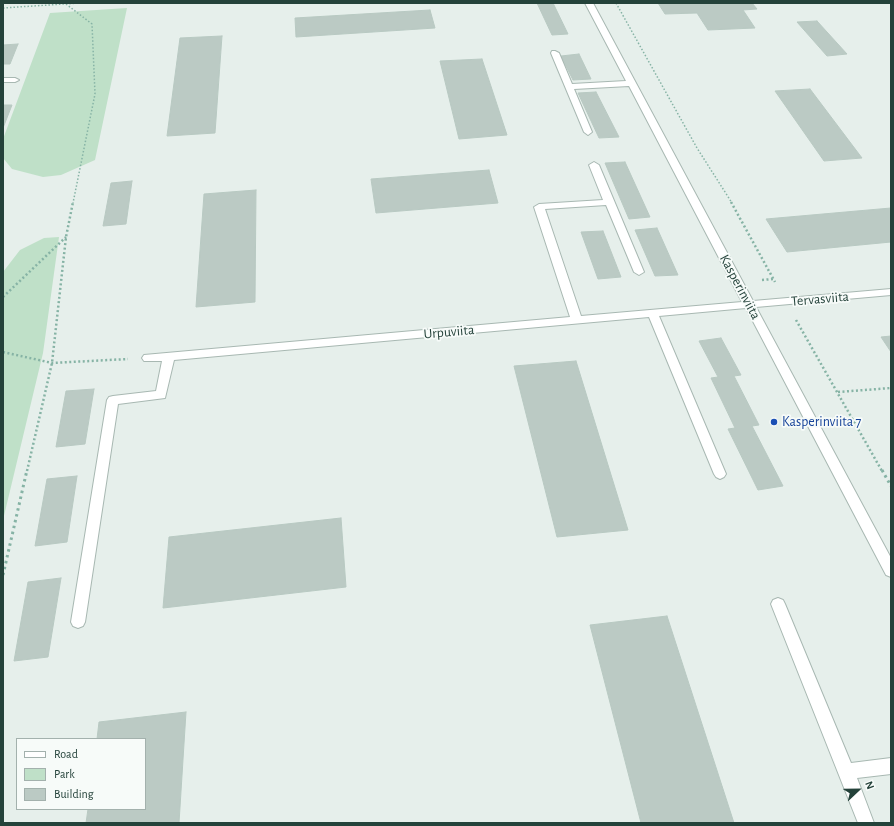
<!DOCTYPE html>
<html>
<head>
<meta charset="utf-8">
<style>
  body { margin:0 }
  #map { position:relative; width:894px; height:826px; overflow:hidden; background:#e6efeb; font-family:"Alegreya Sans",sans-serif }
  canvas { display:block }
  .frame { position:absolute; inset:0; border:4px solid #24423a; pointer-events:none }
  .legend { position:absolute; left:16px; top:738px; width:130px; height:72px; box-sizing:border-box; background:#f7fbf9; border:1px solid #a3b1ad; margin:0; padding:5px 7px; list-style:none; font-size:12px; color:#24423a }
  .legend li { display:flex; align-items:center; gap:8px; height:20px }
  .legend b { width:20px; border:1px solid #a3b1ad }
  .north { position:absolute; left:838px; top:770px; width:40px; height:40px; -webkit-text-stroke:3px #f7fbf9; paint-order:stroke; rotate:68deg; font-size:11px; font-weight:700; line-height:16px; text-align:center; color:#24423a }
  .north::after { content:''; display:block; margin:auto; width:14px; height:18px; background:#24423a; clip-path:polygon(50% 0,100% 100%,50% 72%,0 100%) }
</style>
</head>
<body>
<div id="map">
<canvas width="894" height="826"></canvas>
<div class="frame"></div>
<ul class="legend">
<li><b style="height:5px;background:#fff"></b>Road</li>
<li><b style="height:11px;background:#bfe0c8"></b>Park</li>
<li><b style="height:11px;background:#bbcac4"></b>Building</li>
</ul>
<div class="north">N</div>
</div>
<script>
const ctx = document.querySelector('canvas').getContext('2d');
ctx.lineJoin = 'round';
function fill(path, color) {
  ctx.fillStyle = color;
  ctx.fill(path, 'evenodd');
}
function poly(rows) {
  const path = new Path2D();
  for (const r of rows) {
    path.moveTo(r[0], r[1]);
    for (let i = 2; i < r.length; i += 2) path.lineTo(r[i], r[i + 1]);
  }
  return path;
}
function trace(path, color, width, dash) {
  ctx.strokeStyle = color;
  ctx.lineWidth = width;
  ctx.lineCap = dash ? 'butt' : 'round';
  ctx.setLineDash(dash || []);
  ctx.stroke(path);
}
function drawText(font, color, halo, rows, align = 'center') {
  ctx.font = font + ' "Alegreya Sans",sans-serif';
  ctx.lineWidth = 3.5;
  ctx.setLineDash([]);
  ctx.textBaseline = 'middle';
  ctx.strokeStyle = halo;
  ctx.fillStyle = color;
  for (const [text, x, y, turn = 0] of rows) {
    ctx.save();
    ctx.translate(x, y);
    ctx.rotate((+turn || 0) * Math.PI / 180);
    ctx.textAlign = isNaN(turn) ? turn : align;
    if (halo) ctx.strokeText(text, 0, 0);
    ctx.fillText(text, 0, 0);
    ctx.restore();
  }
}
const green = poly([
  [127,8,95,160,61,175,43,177,12,169,3,158,3,139,50,13],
  [59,237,43,353,3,520,3,272,20,250,44,238]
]);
const building = poly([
  [537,3,553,3,568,34,552,35,537,3],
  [658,3,752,3,757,9,743,10,755,28,708,30,697,13,665,14,658,3],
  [430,10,435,28,296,37,295,18,430,10],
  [817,21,847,54,827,56,797,22,817,21],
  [222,36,215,133,167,136,180,38,222,36],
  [18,44,10,64,3,64,3,45,18,44],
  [579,54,591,79,573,80,561,56,579,54],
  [482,59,507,135,459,139,440,61,482,59],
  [810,89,862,158,824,161,775,91,810,89],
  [596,92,619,137,599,138,578,93,596,92],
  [3,105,12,105,3,128,3,105],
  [625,162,650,217,629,219,605,163,625,162],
  [489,170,498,203,376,213,371,179,489,170],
  [132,181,126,224,103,226,111,183,132,181],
  [256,190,255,302,196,307,204,194,256,190],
  [891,208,891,242,787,252,766,219,891,208],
  [657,228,678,275,655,276,635,230,657,228],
  [603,231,621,277,598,279,581,232,603,231],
  [891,336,891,352,881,337,891,336],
  [721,338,741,375,734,376,759,425,752,426,783,486,758,490,728,429,735,428,711,378,718,377,699,341,721,338],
  [576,361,628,530,557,537,514,366,576,361],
  [94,389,85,444,56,447,66,391,94,389],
  [77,476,67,542,35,546,47,479,77,476],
  [341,518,346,587,163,608,169,537,341,518],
  [61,578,48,657,14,661,28,582,61,578],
  [667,616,734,823,641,823,590,625,667,616],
  [186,712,179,823,86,823,88,809,145,809,145,739,97,739,99,722,186,712]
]);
const pathFar2 = poly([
  [616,3,697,148,732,203],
  [66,4,92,24,95,94,73,203],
  [3,8,79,3]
]);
const pathFar1 = poly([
  [731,202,775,282],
  [762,280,773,279],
  [3,297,66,237],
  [796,320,882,471],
  [3,352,52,363,128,359],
  [838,392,891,388],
  [27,471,52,363,66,237,73,202]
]);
const path = poly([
  [882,470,891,486],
  [3,575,27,470]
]);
const minor = poly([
  [585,3,593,3,753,301,891,289,891,295,756,307,891,558,891,577,886,575,746,308,659,316,726,474,724,477,720,479,716,477,714,474,649,317,174,360,165,398,118,404,85,622,83,626,78,628,73,626,71,622,107,400,109,397,113,396,156,391,162,361,144,361,142,358,144,355,570,317,534,207,539,204,603,200,589,165,594,162,599,165,644,272,639,275,634,272,606,205,545,209,581,316,742,302,629,86,574,89,592,132,588,135,584,132,551,53,552,51,555,51,559,53,572,84,626,81,585,3],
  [3,78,15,78,19,80,15,82,3,82,3,78],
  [778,598,783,600,785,604,851,763,891,758,891,774,857,778,874,823,858,823,771,604,773,600,778,598]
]);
const markers = [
  [774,422,4,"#1a4fb4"]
];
const streetNames = [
  ["Kasperinviita",740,287,62],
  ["Tervasviita",820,299,-5],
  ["Urpuviita",449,332,-5]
];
const transitNames = [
  ["Kasperinviita 7",782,422]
];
fill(green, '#bfe0c8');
fill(building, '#bbcac4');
trace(building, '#b8c9c2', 1);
trace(minor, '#a8b8b2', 2);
trace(pathFar2, '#86b3a5', 1.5, [1.5, 2]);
trace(pathFar1, '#86b3a5', 2.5, [2, 2.5]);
trace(path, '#86b3a5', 3, [2.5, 3.5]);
fill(minor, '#fff');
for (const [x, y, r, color] of markers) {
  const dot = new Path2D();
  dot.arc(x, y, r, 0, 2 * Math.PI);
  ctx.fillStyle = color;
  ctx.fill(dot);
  trace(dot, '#f7fbf9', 1.5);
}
drawText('14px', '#24423a', '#f7fbf9', streetNames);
drawText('14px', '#164399', '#f7fbf9', transitNames, 'left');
</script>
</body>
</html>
